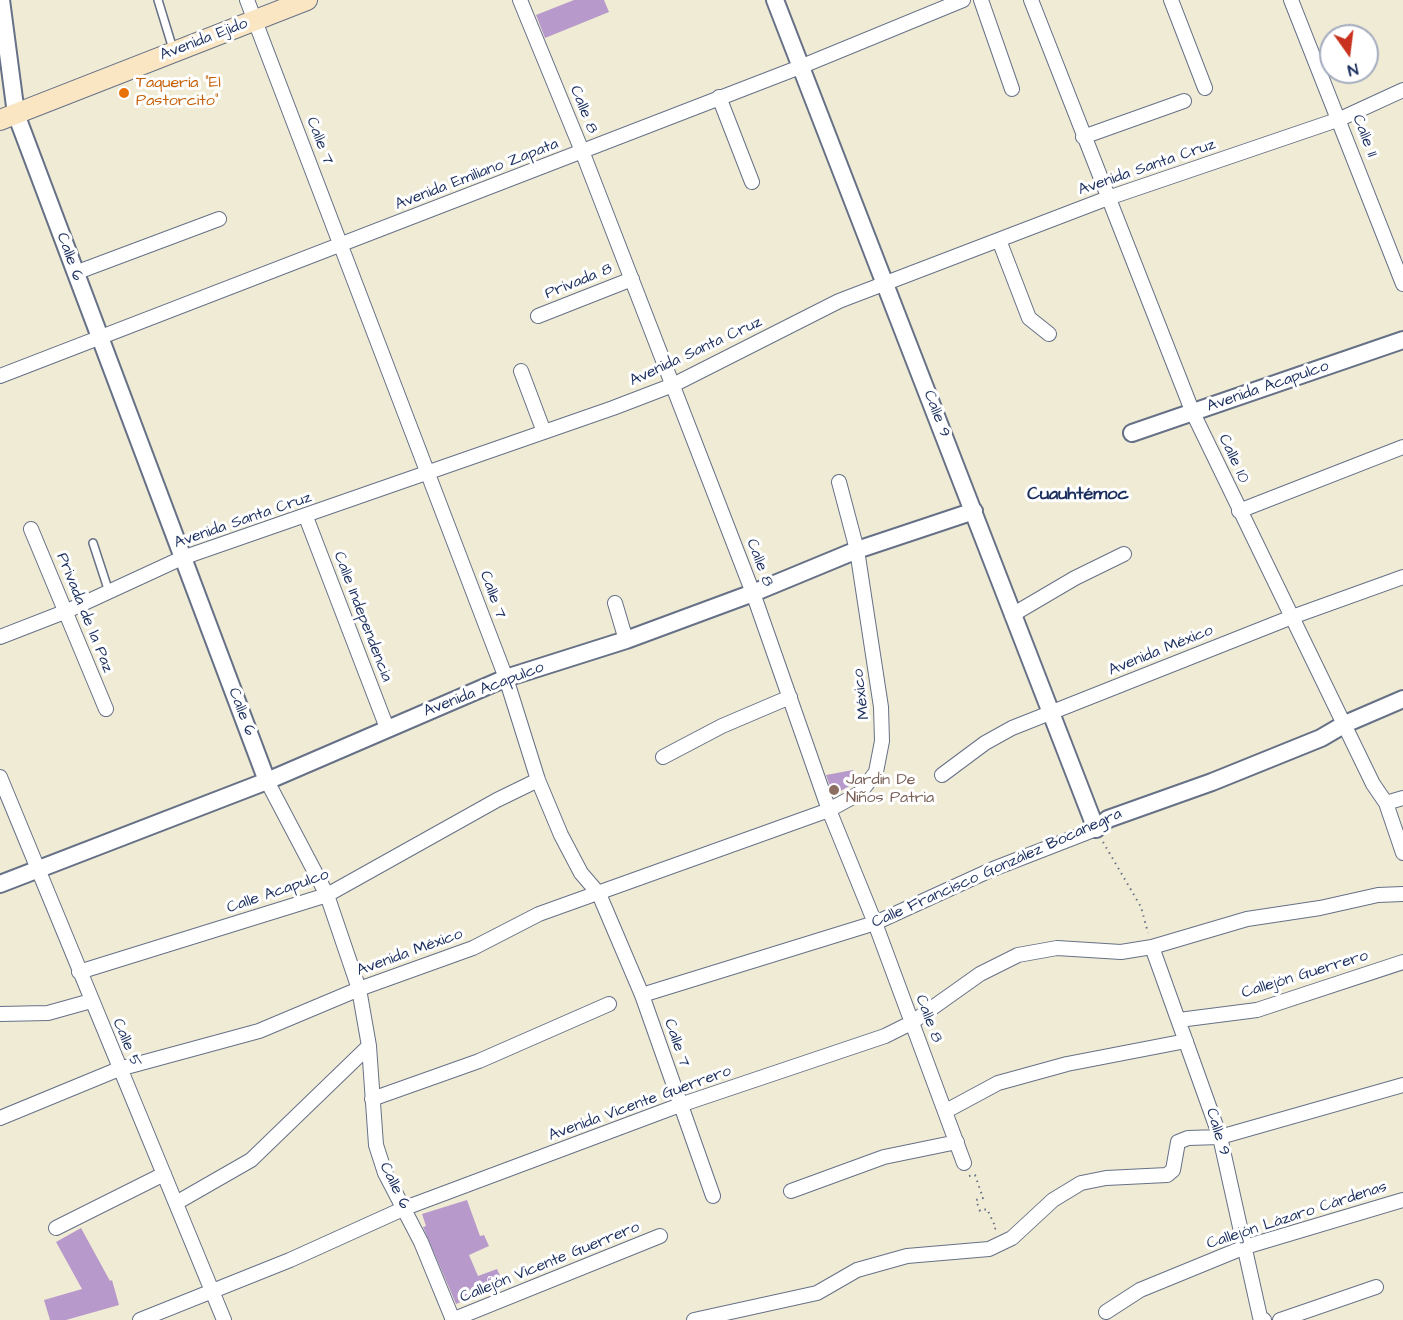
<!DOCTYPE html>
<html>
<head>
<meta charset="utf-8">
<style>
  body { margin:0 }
  #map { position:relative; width:1403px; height:1320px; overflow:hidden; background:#f0ebd4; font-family:"Architects Daughter",sans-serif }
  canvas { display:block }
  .north { position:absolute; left:1319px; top:24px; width:60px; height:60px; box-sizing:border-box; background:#fff; border:2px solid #a4acbf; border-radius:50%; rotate:166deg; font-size:16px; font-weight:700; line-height:24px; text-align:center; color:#1b2f5e }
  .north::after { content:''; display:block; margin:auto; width:21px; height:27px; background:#c8321e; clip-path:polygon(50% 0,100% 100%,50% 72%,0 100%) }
</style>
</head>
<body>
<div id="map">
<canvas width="1403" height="1320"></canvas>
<div class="north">N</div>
</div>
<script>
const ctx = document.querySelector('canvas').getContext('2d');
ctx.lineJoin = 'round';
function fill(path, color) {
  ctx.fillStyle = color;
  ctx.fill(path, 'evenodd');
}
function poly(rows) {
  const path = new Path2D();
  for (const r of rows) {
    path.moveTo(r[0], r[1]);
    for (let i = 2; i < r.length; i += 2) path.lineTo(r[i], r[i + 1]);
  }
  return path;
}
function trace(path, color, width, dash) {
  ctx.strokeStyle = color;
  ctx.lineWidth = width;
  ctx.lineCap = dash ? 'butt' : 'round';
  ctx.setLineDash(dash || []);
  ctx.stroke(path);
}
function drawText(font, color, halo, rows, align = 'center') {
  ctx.font = font + ' "Architects Daughter",sans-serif';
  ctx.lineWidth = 6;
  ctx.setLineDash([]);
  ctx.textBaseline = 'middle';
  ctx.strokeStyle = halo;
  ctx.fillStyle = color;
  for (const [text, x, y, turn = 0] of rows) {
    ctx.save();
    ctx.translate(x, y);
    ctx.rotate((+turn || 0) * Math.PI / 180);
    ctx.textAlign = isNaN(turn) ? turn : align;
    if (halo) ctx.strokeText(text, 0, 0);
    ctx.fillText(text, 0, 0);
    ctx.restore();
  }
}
const building = poly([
  [574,0,604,0,609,12,545,38,536,15],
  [853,770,857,782,833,795,826,775],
  [467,1200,480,1236,484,1235,489,1246,469,1255,478,1276,497,1269,504,1285,456,1304,423,1227,426,1226,422,1214],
  [81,1228,110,1281,112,1280,119,1305,66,1320,50,1320,44,1300,82,1289,56,1242]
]);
const path = poly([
  [1103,842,1141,907,1148,933],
  [969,1176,975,1175,983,1198,976,1200,980,1211,987,1209,996,1228,992,1231]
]);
const service = poly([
  [158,0,173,49],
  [93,543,109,592]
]);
const minor = poly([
  [247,0,506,678,538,780,561,835,581,873,599,894,642,995,713,1196],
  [520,0,582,151,753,593,829,810,875,923,964,1163],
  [981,0,1012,89],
  [1031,0,1193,413,1373,784,1386,803,1403,853],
  [1171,0,1205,88],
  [1291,0,1403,284],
  [719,97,752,182],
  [1083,137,1184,101],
  [999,240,1029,318,1049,334],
  [75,273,219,219],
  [538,316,632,279],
  [521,371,544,432],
  [0,376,800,67,963,0],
  [1239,511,1403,447],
  [306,517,387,728],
  [31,529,106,709],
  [615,603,626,640],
  [1012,615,1075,578,1124,554],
  [0,637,67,611,182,558,613,408,673,385,839,301,1108,198,1340,119,1403,90],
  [663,757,722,726,790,697],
  [942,775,985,743,1012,728,1292,617,1403,577],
  [0,777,224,1320],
  [267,781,327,895,359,989,369,1046,376,1145,385,1173,421,1242,453,1320],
  [1386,803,1403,798],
  [1152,947,1220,1137,1260,1317,1264,1320],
  [79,972,327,895,497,800,538,780],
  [642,995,875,923,993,869,1096,829],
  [0,1014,48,1013,91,1001],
  [1179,1020,1257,1010,1403,962],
  [372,1099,479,1061,609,1004],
  [946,1111,998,1083,1067,1064,1186,1041],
  [0,1118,119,1069,259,1031,359,989,473,948,539,914,829,810,860,793,876,772,882,741,881,707,857,550,839,482],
  [791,1191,884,1157,957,1142],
  [176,1203,251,1160,369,1046],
  [56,1228,164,1174],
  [1106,1312,1140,1290,1245,1247,1403,1200],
  [140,1320,290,1260,405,1208,680,1105,885,1036,911,1023,980,974,1018,955,1057,948,1121,952,1152,947,1247,919,1320,908,1378,895,1403,894],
  [452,1320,660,1236],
  [694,1320,817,1293,857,1270,907,1256,989,1249,1012,1238,1053,1200,1081,1183,1106,1178,1167,1175,1173,1170,1178,1142,1188,1138,1220,1137,1403,1085],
  [1280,1320,1376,1287]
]);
const tertiary = poly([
  [1,0,16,114,267,781],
  [775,0,1096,829,1108,819,1212,782,1321,738,1345,724,1403,699],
  [1132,433,1403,340],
  [0,884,267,781,506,678,626,640,753,593,857,550,974,511]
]);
const secondary = poly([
  [0,120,307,0]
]);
const markers = [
  [124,93,6,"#e8710a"],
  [834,790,6,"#8d6e63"]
];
const streetNames = [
  ["Avenida Ejido",204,40,-21],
  ["Calle 8",583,110,68],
  ["Calle 11",1364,136,69],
  ["Calle 7",319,141,69],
  ["Avenida Santa Cruz",1147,168,-19],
  ["Avenida Emiliano Zapata",477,175,-21],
  ["Calle 6",69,257,70],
  ["Privada 8",579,282,-22],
  ["Avenida Santa Cruz",696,352,-25],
  ["Avenida Acapulco",1268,387,-19],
  ["Calle 9",936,414,69],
  ["Calle 10",1233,459,65],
  ["Avenida Santa Cruz",243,521,-19],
  ["Calle 8",759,563,69],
  ["Calle 7",492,595,70],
  ["Privada de la Paz",84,613,68],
  ["Calle Independencia",362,617,69],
  ["Avenida México",1161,651,-22],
  ["Avenida Acapulco",484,690,-21],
  ["México",862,694,-97],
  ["Calle 6",241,712,69],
  ["Calle Francisco González Bocanegra",997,869,-24],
  ["Calle Acapulco",278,892,-19],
  ["Avenida México",410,953,-20],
  ["Callejón Guerrero",1305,975,-17],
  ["Calle 8",928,1019,69],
  ["Calle 5",126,1043,67],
  ["Calle 7",676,1043,71],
  ["Avenida Vicente Guerrero",640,1104,-20],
  ["Calle 9",1217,1132,73],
  ["Calle 6",394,1186,64],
  ["Callejón Lázaro Cárdenas",1297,1216,-18],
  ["Callejón Vicente Guerrero",550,1263,-22]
];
const foodNames = [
  ["Taquería \"El",136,84],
  ["Pastorcito\"",136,102]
];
const educationNames = [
  ["Jardin De",846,781],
  ["Niños Patria",846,799]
];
const neighbourhoodNames = [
  ["Cuauhtémoc",1078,495]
];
fill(building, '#b79acb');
trace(service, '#667187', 10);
trace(minor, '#667187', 16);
trace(tertiary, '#667187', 20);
trace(secondary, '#667187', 22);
trace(path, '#667187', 2, [1.5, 4.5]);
trace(service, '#fff', 7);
trace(minor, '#fff', 14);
trace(tertiary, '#fff', 16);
trace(secondary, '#fbe6c4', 20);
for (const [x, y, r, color] of markers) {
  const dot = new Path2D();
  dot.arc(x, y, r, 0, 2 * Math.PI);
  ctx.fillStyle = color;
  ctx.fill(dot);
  trace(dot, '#fff', 2);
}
drawText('16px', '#1b2f5e', '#fff', streetNames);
drawText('16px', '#c56008', '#fff', foodNames, 'left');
drawText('16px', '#785e54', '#fff', educationNames, 'left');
drawText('bold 18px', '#1b2f5e', '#fff', neighbourhoodNames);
</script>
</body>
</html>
